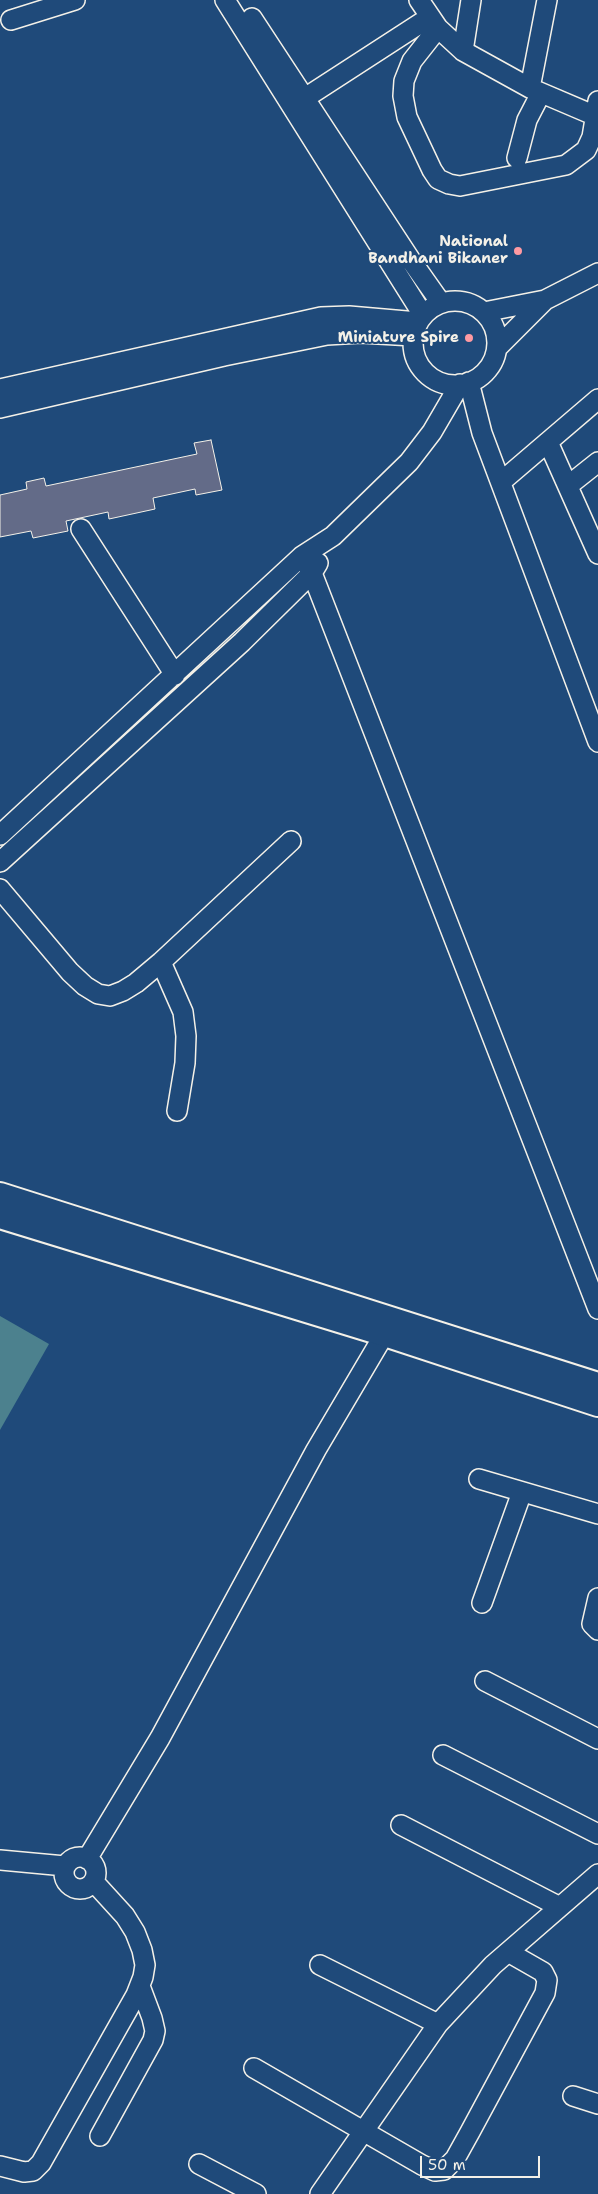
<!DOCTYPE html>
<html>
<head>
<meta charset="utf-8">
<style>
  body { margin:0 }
  #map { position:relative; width:598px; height:2194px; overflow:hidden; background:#1f4a7a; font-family:"Shantell Sans",sans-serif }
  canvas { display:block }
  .scale { position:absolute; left:420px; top:2156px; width:120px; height:22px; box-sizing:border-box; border:2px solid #f4f1e8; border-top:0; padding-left:6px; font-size:15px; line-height:18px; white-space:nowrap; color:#f4f1e8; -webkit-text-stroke:4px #1f4a7a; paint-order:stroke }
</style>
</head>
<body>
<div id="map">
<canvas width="598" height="2194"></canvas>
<div class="scale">50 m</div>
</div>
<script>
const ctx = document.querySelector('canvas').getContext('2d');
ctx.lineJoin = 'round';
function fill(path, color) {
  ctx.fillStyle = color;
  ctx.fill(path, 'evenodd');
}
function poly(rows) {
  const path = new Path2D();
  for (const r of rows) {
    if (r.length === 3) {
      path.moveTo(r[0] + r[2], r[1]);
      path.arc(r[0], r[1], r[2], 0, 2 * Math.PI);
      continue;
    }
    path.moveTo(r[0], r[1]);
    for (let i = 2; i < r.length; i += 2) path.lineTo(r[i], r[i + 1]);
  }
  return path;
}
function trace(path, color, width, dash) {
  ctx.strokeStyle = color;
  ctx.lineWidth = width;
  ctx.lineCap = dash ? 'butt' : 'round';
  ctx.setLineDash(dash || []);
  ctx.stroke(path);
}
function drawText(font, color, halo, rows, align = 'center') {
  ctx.font = font + ' "Shantell Sans",sans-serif';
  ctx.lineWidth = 4;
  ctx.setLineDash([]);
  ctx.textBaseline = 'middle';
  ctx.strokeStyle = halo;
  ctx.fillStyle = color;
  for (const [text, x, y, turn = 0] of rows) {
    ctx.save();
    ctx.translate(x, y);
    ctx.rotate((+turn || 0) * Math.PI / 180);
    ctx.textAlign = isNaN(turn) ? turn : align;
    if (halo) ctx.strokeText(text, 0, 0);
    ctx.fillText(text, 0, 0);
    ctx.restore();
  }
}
const green = poly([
  [0,1316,49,1344,0,1430]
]);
const building = poly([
  [211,440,222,490,196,495,195,489,153,498,155,509,109,519,108,512,66,521,68,531,33,538,31,531,0,537,0,495,27,489,26,482,44,478,46,486,197,454,194,443,211,440]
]);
const minor = poly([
  [225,0,423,315],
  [419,0,438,28,463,51,530,88,598,117],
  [252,18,410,259,441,303],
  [11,20,75,0],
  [438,28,412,61,404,81,403,96,407,117,432,170,438,179,449,184,460,186,566,165,586,150,592,137,598,101],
  [463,51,471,0],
  [530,88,547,0],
  [305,98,430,17],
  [517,158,527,120,541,93],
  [455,343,42],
  [484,312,545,300,598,273],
  [497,348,545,300],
  [469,382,482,433,598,742],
  [0,389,321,317,349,316,418,322],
  [0,408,224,356,327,335,361,333,413,336],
  [548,442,598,554],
  [501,482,598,399],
  [569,485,598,462],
  [81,529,175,675],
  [302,556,312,573,598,1309],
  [0,835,302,556,333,536,409,462,432,432,460,384],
  [0,862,242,642,312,573,318,563],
  [0,889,70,972,85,986,98,994,110,996,123,991,136,983,161,962,291,841],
  [161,962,183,1012,186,1036,185,1063,177,1111],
  [479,1479,598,1514],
  [598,1598,592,1624,598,1630],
  [482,1603,522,1492],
  [485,1681,598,1739],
  [443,1755,598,1834],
  [401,1825,558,1906],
  [80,1873,16],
  [87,1859,160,1738,316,1450,391,1323],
  [0,1860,65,1866],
  [320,1965,438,2024],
  [254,2068,422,2165,435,2171,444,2170,455,2159,470,2132,545,1993,547,1980,543,1972,508,1952],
  [573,2096,598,2104],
  [100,2136,153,2040,155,2031,152,2018,140,1986],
  [199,2164,256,2194],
  [0,2166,24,2172,33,2171,41,2163,136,1995,143,1977,145,1965,142,1950,135,1932,125,1916,94,1882],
  [320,2194,438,2024,493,1965,598,1874]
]);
const major = poly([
  [0,1195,598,1385],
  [0,1216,385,1334,598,1404]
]);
const markers = [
  [518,251,5,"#ff9aa2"],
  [469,338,5,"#ff9aa2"]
];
const poiNames = [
  ["National",508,242],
  ["Bandhani Bikaner",508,259],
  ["Miniature Spire",459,338]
];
fill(green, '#4c818e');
fill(building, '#636b88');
trace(building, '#f4f1e8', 1);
trace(minor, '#f4f1e8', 22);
trace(major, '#f4f1e8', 28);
trace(minor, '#1f4a7a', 19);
trace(major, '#1f4a7a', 24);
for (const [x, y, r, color] of markers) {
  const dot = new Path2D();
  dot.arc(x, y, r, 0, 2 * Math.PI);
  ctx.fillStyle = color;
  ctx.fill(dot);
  trace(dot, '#1f4a7a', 2);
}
drawText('bold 15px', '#f4f1e8', '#1f4a7a', poiNames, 'right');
</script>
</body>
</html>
